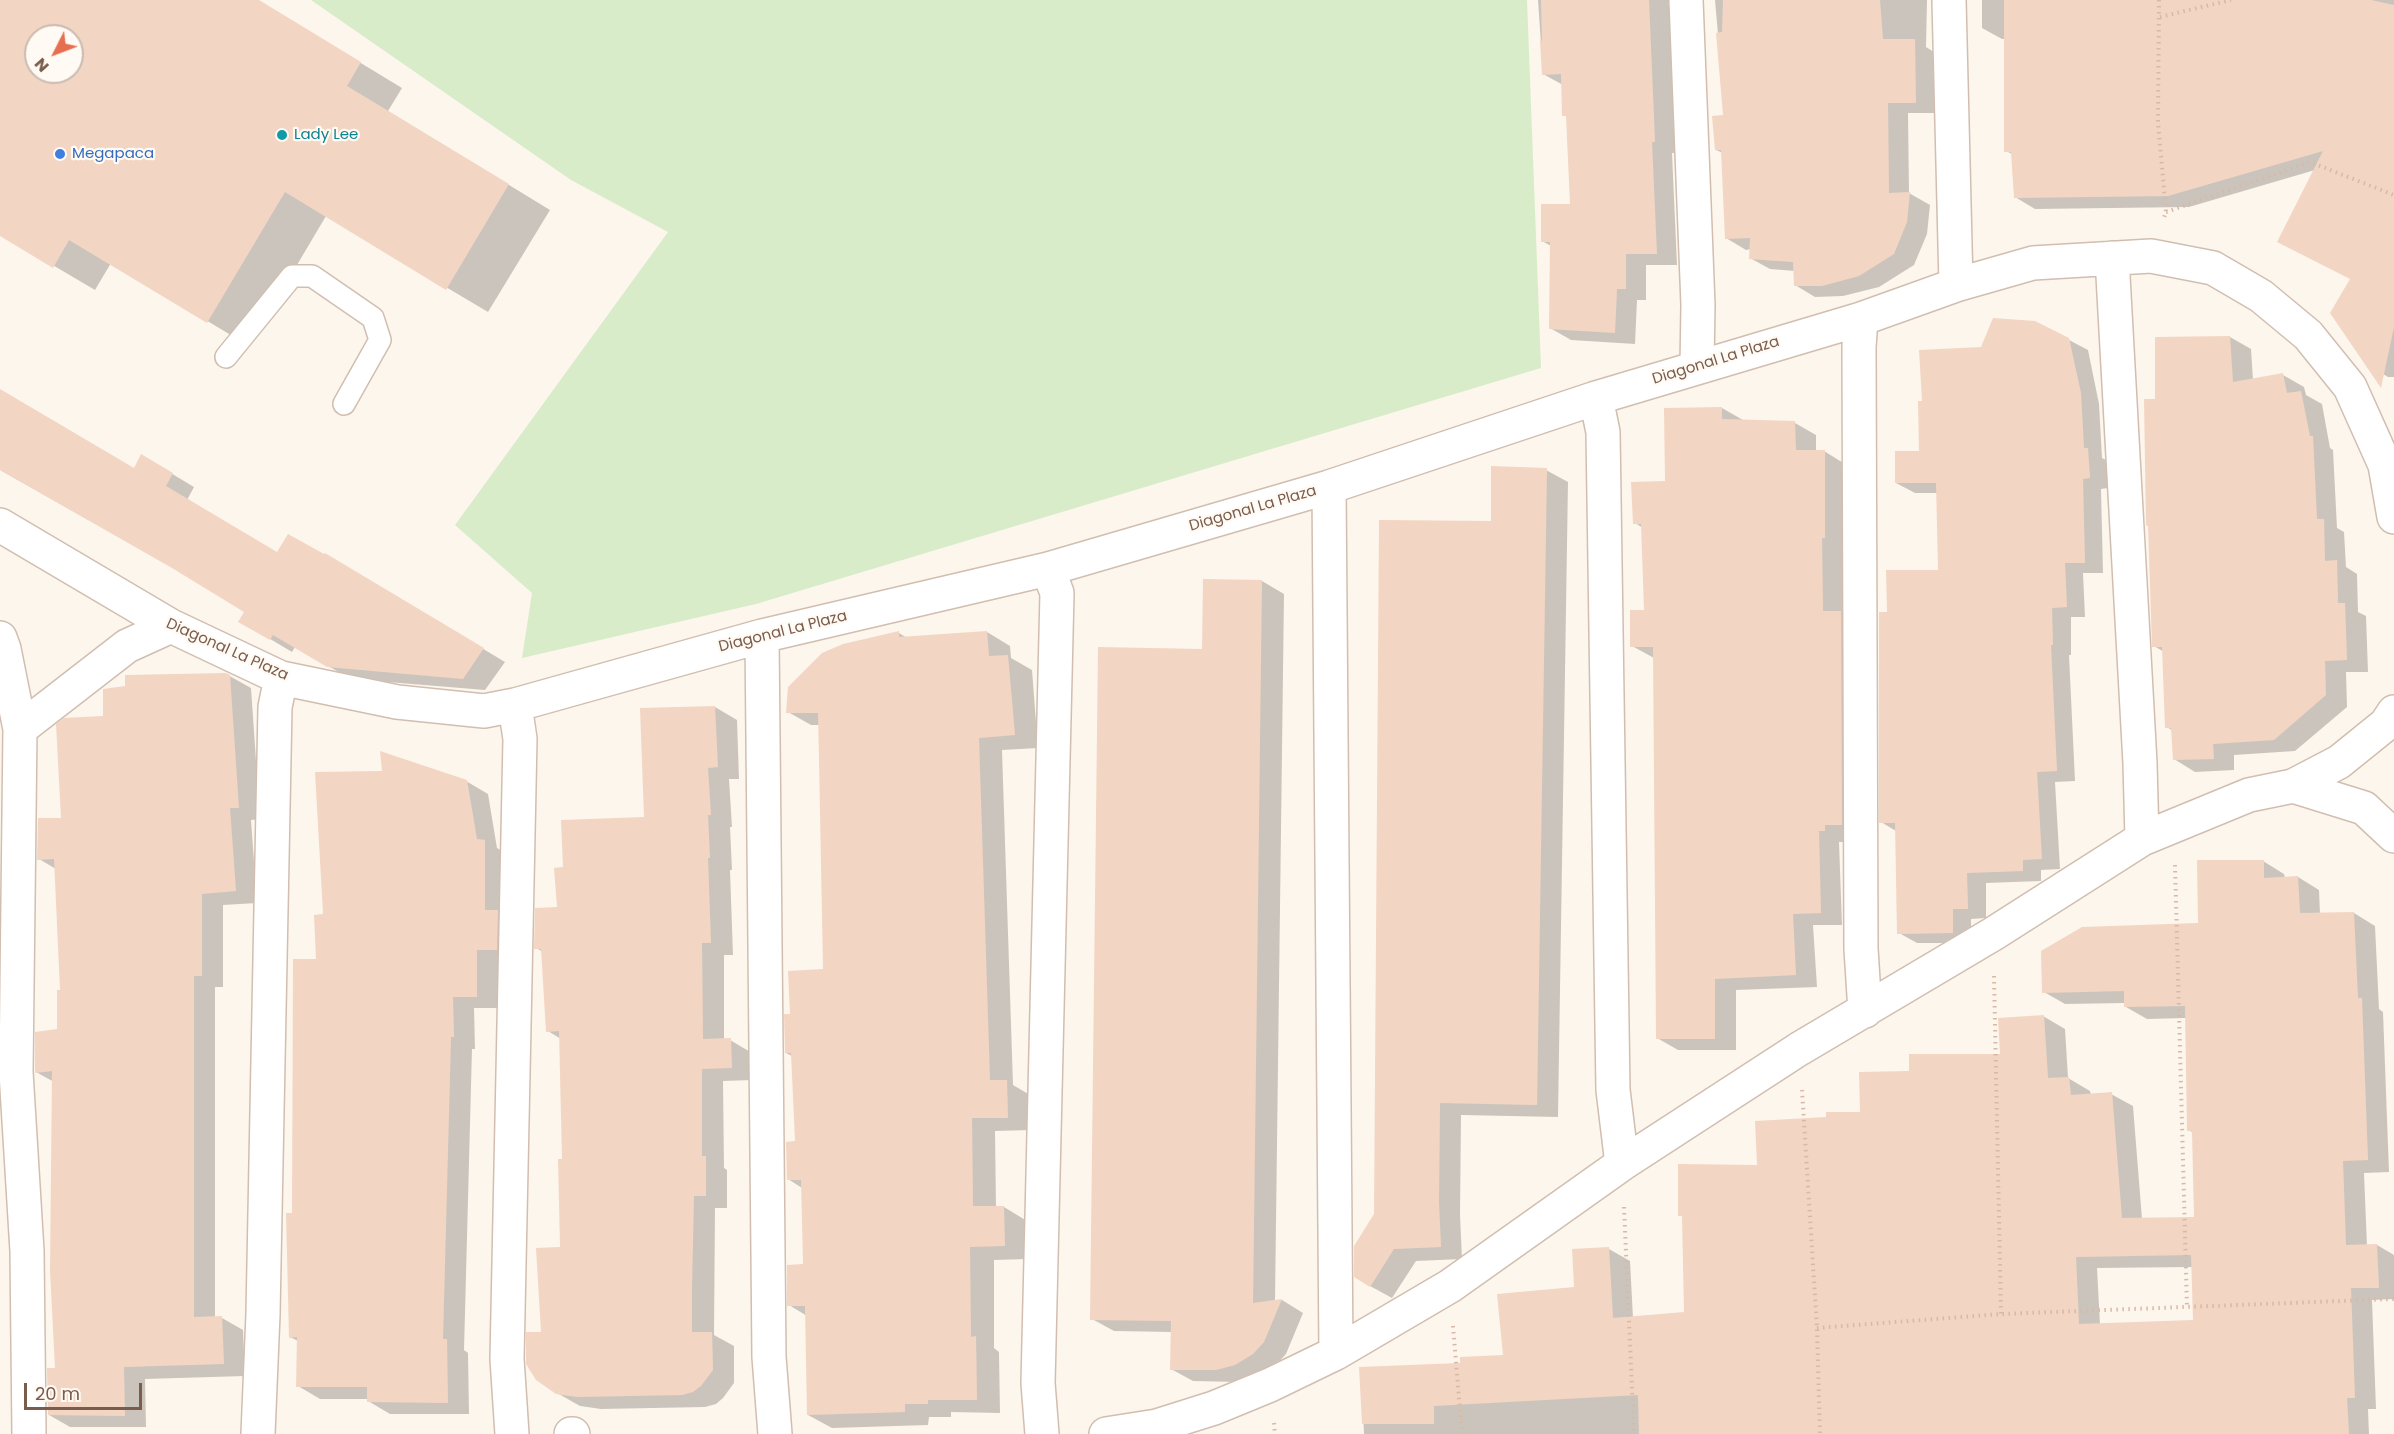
<!DOCTYPE html>
<html>
<head>
<meta charset="utf-8">
<style>
  body { margin:0 }
  #map { position:relative; width:2394px; height:1434px; overflow:hidden; background:#fdf6ec; font-family:Poppins,sans-serif }
  canvas { display:block }
  .north { position:absolute; left:24px; top:24px; width:60px; height:60px; box-sizing:border-box; background:#fffaf3; border:2px solid #cabbb1; border-radius:50%; rotate:228deg; font-size:16px; font-weight:700; line-height:24px; text-align:center; color:#7a5c4d }
  .north::after { content:''; display:block; margin:auto; width:21px; height:27px; background:#e76f51; clip-path:polygon(50% 0,100% 100%,50% 72%,0 100%) }
  .scale { position:absolute; left:24px; top:1383px; width:118px; height:27px; box-sizing:border-box; border:3px solid #7a5c4d; border-top:0; padding-left:8px; font-size:18px; line-height:21px; white-space:nowrap; color:#7a5c4d; -webkit-text-stroke:4px #fffaf3; paint-order:stroke }
</style>
</head>
<body>
<div id="map">
<canvas width="2394" height="1434"></canvas>
<div class="north">N</div>
<div class="scale">20 m</div>
</div>
<script>
const ctx = document.querySelector('canvas').getContext('2d');
ctx.lineJoin = 'round';
function fill(path, color) {
  ctx.fillStyle = color;
  ctx.fill(path, 'evenodd');
}
function poly(rows) {
  const path = new Path2D();
  for (const r of rows) {
    path.moveTo(r[0], r[1]);
    for (let i = 2; i < r.length; i += 2) path.lineTo(r[i], r[i + 1]);
  }
  return path;
}
function trace(path, color, width, dash) {
  ctx.strokeStyle = color;
  ctx.lineWidth = width;
  ctx.lineCap = dash ? 'butt' : 'round';
  ctx.setLineDash(dash || []);
  ctx.stroke(path);
}
function drawText(font, color, halo, rows, align = 'center') {
  ctx.font = font + ' Poppins,sans-serif';
  ctx.lineWidth = 4.5;
  ctx.setLineDash([]);
  ctx.textBaseline = 'middle';
  ctx.strokeStyle = halo;
  ctx.fillStyle = color;
  for (const [text, x, y, turn = 0] of rows) {
    ctx.save();
    ctx.translate(x, y);
    ctx.rotate((+turn || 0) * Math.PI / 180);
    ctx.textAlign = isNaN(turn) ? turn : align;
    if (halo) ctx.strokeText(text, 0, 0);
    ctx.fillText(text, 0, 0);
    ctx.restore();
  }
}
const green = poly([
  [311,0,1527,0,1541,368,756,604,522,658,532,593,455,525,668,232,571,180]
]);
const shadow = poly([
  [0,0,257,0,402,88,388,111,550,210,488,312,326,216,249,346,111,263,95,290,0,234],
  [36,36,72,36,72,72,36,72],
  [1538,0,1668,0,1668,5,1674,8,1674,37,1671,37,1675,153,1672,153,1677,265,1646,265,1646,300,1637,300,1635,344,1571,340,1550,328,1551,246,1542,241,1571,205,1568,118,1564,115,1563,85,1543,74],
  [1715,0,1927,0,1926,47,1934,52,1936,113,1908,113,1909,193,1930,205,1927,234,1914,265,1879,287,1843,296,1815,297,1795,285,1795,271,1770,269,1750,258,1751,249,1746,250,1726,238,1723,153,1716,150,1725,116],
  [1982,0,2394,0,2394,377,2388,377,2368,365,2351,279,2315,170,2189,207,2035,209,2015,197,2012,154,2006,151,2006,39,2002,39,1982,28],
  [2230,337,2251,349,2253,380,2283,375,2304,387,2306,395,2322,404,2330,448,2333,450,2337,528,2344,532,2346,567,2357,574,2358,612,2366,616,2368,672,2346,672,2347,707,2295,751,2234,755,2234,770,2195,772,2174,759,2173,731,2167,727,2164,652,2154,646,2149,526,2147,525,2156,400],
  [2069,340,2088,350,2099,404,2102,458,2106,460,2108,488,2101,489,2103,573,2083,573,2085,617,2071,617,2071,655,2069,655,2075,781,2055,782,2060,869,2041,870,2041,881,1986,883,1986,918,1971,919,1971,943,1917,943,1899,933,1896,831,1881,822,1889,614,1939,571,1938,493,1915,493,1896,483,1921,453,1923,402,1982,348],
  [0,391,134,469,164,469,194,487,187,500,278,554,347,567,505,662,485,690,351,679,295,647,292,652,240,621,246,611,209,588,0,470],
  [1722,408,1743,420,1795,423,1816,435,1816,452,1824,451,1845,464,1843,614,1862,625,1846,842,1839,842,1842,925,1813,925,1817,987,1736,990,1736,1050,1678,1050,1657,1038,1654,658,1632,646,1645,612,1643,528,1635,523],
  [1546,470,1568,482,1558,1117,1461,1115,1460,1215,1462,1259,1416,1261,1392,1298,1370,1286,1376,1215,1492,522],
  [1262,581,1284,594,1275,1301,1282,1300,1303,1313,1286,1354,1275,1366,1239,1382,1193,1381,1171,1369,1172,1332,1114,1331,1092,1319,1204,650],
  [987,632,1010,646,1011,658,1032,670,1038,748,1002,750,1013,1085,1030,1095,1031,1130,995,1131,996,1208,1004,1207,1027,1221,1028,1259,994,1260,994,1348,999,1352,1000,1413,951,1412,951,1417,929,1417,928,1425,832,1428,808,1415,807,1316,789,1305,804,1266,802,1188,788,1179,797,1143,792,1056,786,1053,791,1015,824,971,820,725,811,725,788,712,899,633,907,638],
  [226,674,251,688,260,819,251,820,257,903,223,905,223,987,215,987,215,1318,222,1318,243,1330,245,1376,145,1379,146,1427,70,1427,49,1415,57,1370,54,1082,36,1072,59,1031,62,992,56,869,39,859,62,819,104,717],
  [715,707,737,720,739,779,729,779,732,827,730,827,732,870,730,870,733,955,724,955,724,1040,730,1040,752,1053,753,1080,723,1081,724,1168,727,1170,727,1208,715,1208,714,1335,734,1346,734,1383,723,1398,716,1404,705,1407,601,1409,580,1406,557,1393,542,1334,562,1248,563,1160,561,1039,548,1031,543,952,536,948,558,909,564,868,646,819],
  [466,781,488,794,497,848,507,854,518,962,498,962,499,1008,474,1008,475,1049,472,1049,464,1350,468,1353,469,1414,390,1414,368,1401,368,1399,320,1399,298,1386,298,1341,290,1337,293,1214,317,961,325,916],
  [2263,861,2284,874,2285,878,2298,877,2319,890,2320,914,2354,913,2375,926,2379,1009,2383,1012,2389,1172,2364,1173,2367,1246,2377,1245,2394,1255,2394,1299,2372,1300,2376,1409,2368,1409,2369,1434,1364,1434,1361,1369,1462,1365,1505,1356,1576,1288,1609,1249,1630,1261,1633,1318,1685,1313,1684,1217,1679,1215,1759,1166,1827,1118,1862,1114,1910,1073,2002,1055,2043,1016,2065,1029,2068,1078,2090,1091,2091,1095,2111,1094,2133,1106,2142,1219,2196,1219,2194,1133,2188,1130,2186,1018,2147,1019,2126,1007,2126,1003,2065,1004,2044,992,2199,925],
  [2193,1267,2194,1322,2100,1325,2097,1268]
]);
const building = poly([
  [0,0,259,0,361,62,347,86,509,184,446,290,285,192,207,323,69,240,53,268,0,236],
  [36,36,72,36,72,72,36,72],
  [1541,0,1649,0,1655,142,1652,142,1657,254,1626,254,1626,289,1617,289,1615,333,1549,329,1550,242,1541,242,1541,204,1570,204,1566,116,1562,116,1561,74,1542,75,1540,41,1542,41],
  [1723,0,1880,0,1883,39,1915,39,1916,103,1888,103,1889,193,1910,192,1907,222,1894,254,1859,276,1822,286,1794,286,1793,262,1749,259,1750,238,1725,239,1721,150,1715,150,1712,116,1723,115,1716,33,1722,32],
  [2004,0,2371,0,2394,5,2394,327,2381,388,2330,313,2350,279,2277,242,2323,151,2168,196,2014,198,2011,152,2004,152],
  [1993,318,2035,321,2069,338,2081,393,2084,448,2088,448,2090,478,2083,479,2085,563,2065,563,2067,607,2052,608,2053,645,2051,645,2057,771,2037,772,2042,859,2023,860,2023,871,1967,873,1968,909,1953,909,1953,933,1897,934,1895,823,1879,823,1879,612,1887,612,1886,570,1938,570,1936,483,1895,483,1895,451,1919,451,1918,401,1922,401,1919,350,1981,347],
  [2230,336,2233,382,2283,373,2287,393,2301,391,2310,436,2313,436,2317,519,2324,519,2325,561,2337,560,2338,603,2345,603,2347,660,2325,661,2326,695,2274,740,2213,744,2214,759,2173,760,2171,728,2165,728,2162,647,2152,647,2148,525,2146,526,2144,399,2155,399,2155,337],
  [0,389,134,468,141,454,173,473,166,486,277,552,288,534,324,554,325,553,484,648,463,679,327,667,273,635,270,640,238,622,244,612,172,568,0,470],
  [1722,407,1722,419,1795,421,1796,450,1825,450,1825,538,1822,538,1823,611,1841,611,1842,825,1825,825,1825,831,1819,831,1821,913,1793,914,1796,975,1715,979,1715,1039,1656,1039,1653,647,1630,647,1630,610,1644,610,1641,524,1633,524,1631,482,1665,481,1664,408],
  [1491,466,1547,468,1537,1105,1440,1103,1439,1202,1441,1247,1394,1249,1370,1287,1354,1277,1354,1246,1374,1214,1379,520,1491,521],
  [1203,579,1262,580,1253,1303,1282,1299,1264,1342,1253,1354,1235,1365,1216,1370,1170,1370,1171,1321,1090,1320,1098,647,1202,649],
  [899,631,899,637,987,631,989,656,1008,655,1015,735,979,738,990,1080,1007,1080,1008,1118,972,1118,973,1206,1004,1206,1005,1246,970,1247,971,1337,976,1336,977,1400,928,1400,928,1404,905,1404,905,1412,807,1415,805,1306,787,1306,787,1265,803,1264,801,1180,787,1180,786,1142,795,1141,791,1053,785,1053,784,1014,790,1014,788,971,823,969,819,759,818,713,786,713,788,687,822,653,843,644],
  [226,673,230,675,239,808,230,808,236,891,202,894,202,976,194,976,194,1317,222,1316,224,1364,124,1367,125,1416,48,1415,47,1368,55,1368,50,1271,52,1071,35,1073,35,1032,57,1029,57,990,60,990,54,859,37,860,38,818,61,818,56,724,64,718,103,716,103,689,125,686,125,675],
  [715,706,718,767,708,768,711,815,708,815,710,858,708,858,711,943,702,943,703,1039,731,1038,732,1068,702,1069,702,1156,706,1156,706,1196,694,1196,692,1286,692,1332,712,1332,713,1370,701,1386,693,1392,682,1395,577,1397,556,1394,536,1380,526,1364,526,1332,541,1332,536,1248,560,1247,558,1159,562,1159,559,1031,546,1032,541,949,534,949,535,908,557,907,554,868,563,867,561,820,644,817,640,708],
  [380,751,467,780,477,839,485,840,485,910,498,910,497,950,477,950,477,997,453,997,454,1037,451,1037,443,1339,447,1339,448,1403,367,1402,367,1387,296,1387,297,1337,289,1338,286,1213,292,1213,293,959,316,959,314,915,323,914,315,772,382,771],
  [2197,860,2264,860,2264,878,2298,876,2300,913,2354,912,2358,998,2362,998,2368,1160,2343,1161,2346,1245,2377,1244,2379,1288,2351,1288,2355,1398,2347,1398,2349,1434,1639,1434,1638,1395,1434,1406,1434,1424,1362,1424,1359,1367,1460,1363,1460,1357,1503,1355,1497,1294,1574,1287,1572,1249,1609,1247,1613,1318,1684,1312,1682,1216,1678,1216,1678,1164,1757,1165,1755,1121,1826,1117,1826,1112,1860,1112,1859,1072,1909,1071,1909,1054,2000,1054,1998,1018,2044,1015,2048,1078,2069,1077,2071,1095,2112,1092,2122,1218,2194,1217,2192,1131,2187,1131,2185,1006,2124,1007,2124,991,2042,993,2041,951,2082,927,2198,923],
  [2191,1255,2193,1320,2079,1324,2076,1257]
]);
const path = poly([
  [2159,0,2158,122,2166,212,2163,220],
  [2160,17,2231,0],
  [2166,212,2310,162,2394,195],
  [2175,865,2187,1308],
  [1994,976,2001,1314],
  [1802,1090,1817,1328,1820,1434],
  [1624,1207,1634,1434],
  [1453,1326,1462,1434],
  [1817,1328,2001,1314,2394,1299],
  [1274,1423,1275,1434]
]);
const lane = poly([
  [226,357,292,276,312,276,373,318,380,340,344,404]
]);
const street = poly([
  [1686,0,1698,305,1697,366],
  [1949,0,1956,285],
  [2112,258,2140,763,2142,839],
  [1861,319,1859,347,1861,949,1865,1011],
  [1596,398,1603,432,1613,1090,1622,1164],
  [1329,487,1336,1353],
  [0,525,171,626,281,678,397,702,484,711,515,705,762,636,1048,569,1329,487,1596,398,1861,319,1956,285,2033,263,2151,256,2213,268,2261,296,2308,335,2350,387,2385,465,2394,517],
  [762,636,769,1357,775,1434],
  [0,638,4,649,20,729,16,1072,27,1251,29,1434],
  [20,729,127,646,171,626],
  [2293,786,2364,808,2394,836],
  [258,1434,263,1314,275,707,281,678],
  [512,1434,507,1359,520,739,515,705],
  [571,1434,573,1434],
  [1042,1434,1038,1383,1057,593,1048,569],
  [1106,1434,1157,1426,1214,1408,1270,1385,1336,1353,1450,1286,1622,1164,1799,1049,1993,934,2142,839,2249,795,2293,786,2339,762,2386,724,2394,712]
]);
const markers = [
  [282,135,6,"#0f9aa8"],
  [60,154,6,"#3f7fe0"]
];
const cultureNames = [
  ["Lady Lee",294,135]
];
const shopNames = [
  ["Megapaca",72,154]
];
const streetNames = [
  ["Diagonal La Plaza",1716,361,-17],
  ["Diagonal La Plaza",1253,509,-16],
  ["Diagonal La Plaza",783,632,-14],
  ["Diagonal La Plaza",227,650,24]
];
fill(green, '#d8ecc9');
fill(shadow, '#0003');
fill(building, '#f3d5c3');
trace(lane, '#d1beb0', 24);
trace(street, '#d1beb0', 36);
trace(path, '#d9b8a5', 4, [1.5, 4.5]);
trace(lane, '#fff', 21);
trace(street, '#fff', 33);
for (const [x, y, r, color] of markers) {
  const dot = new Path2D();
  dot.arc(x, y, r, 0, 2 * Math.PI);
  ctx.fillStyle = color;
  ctx.fill(dot);
  trace(dot, '#fffaf3', 2);
}
drawText('15px', '#0d838f', '#fffaf3', cultureNames, 'left');
drawText('15px', '#366cbe', '#fffaf3', shopNames, 'left');
drawText('15px', '#7a5c4d', '#fffaf3', streetNames);
</script>
</body>
</html>
